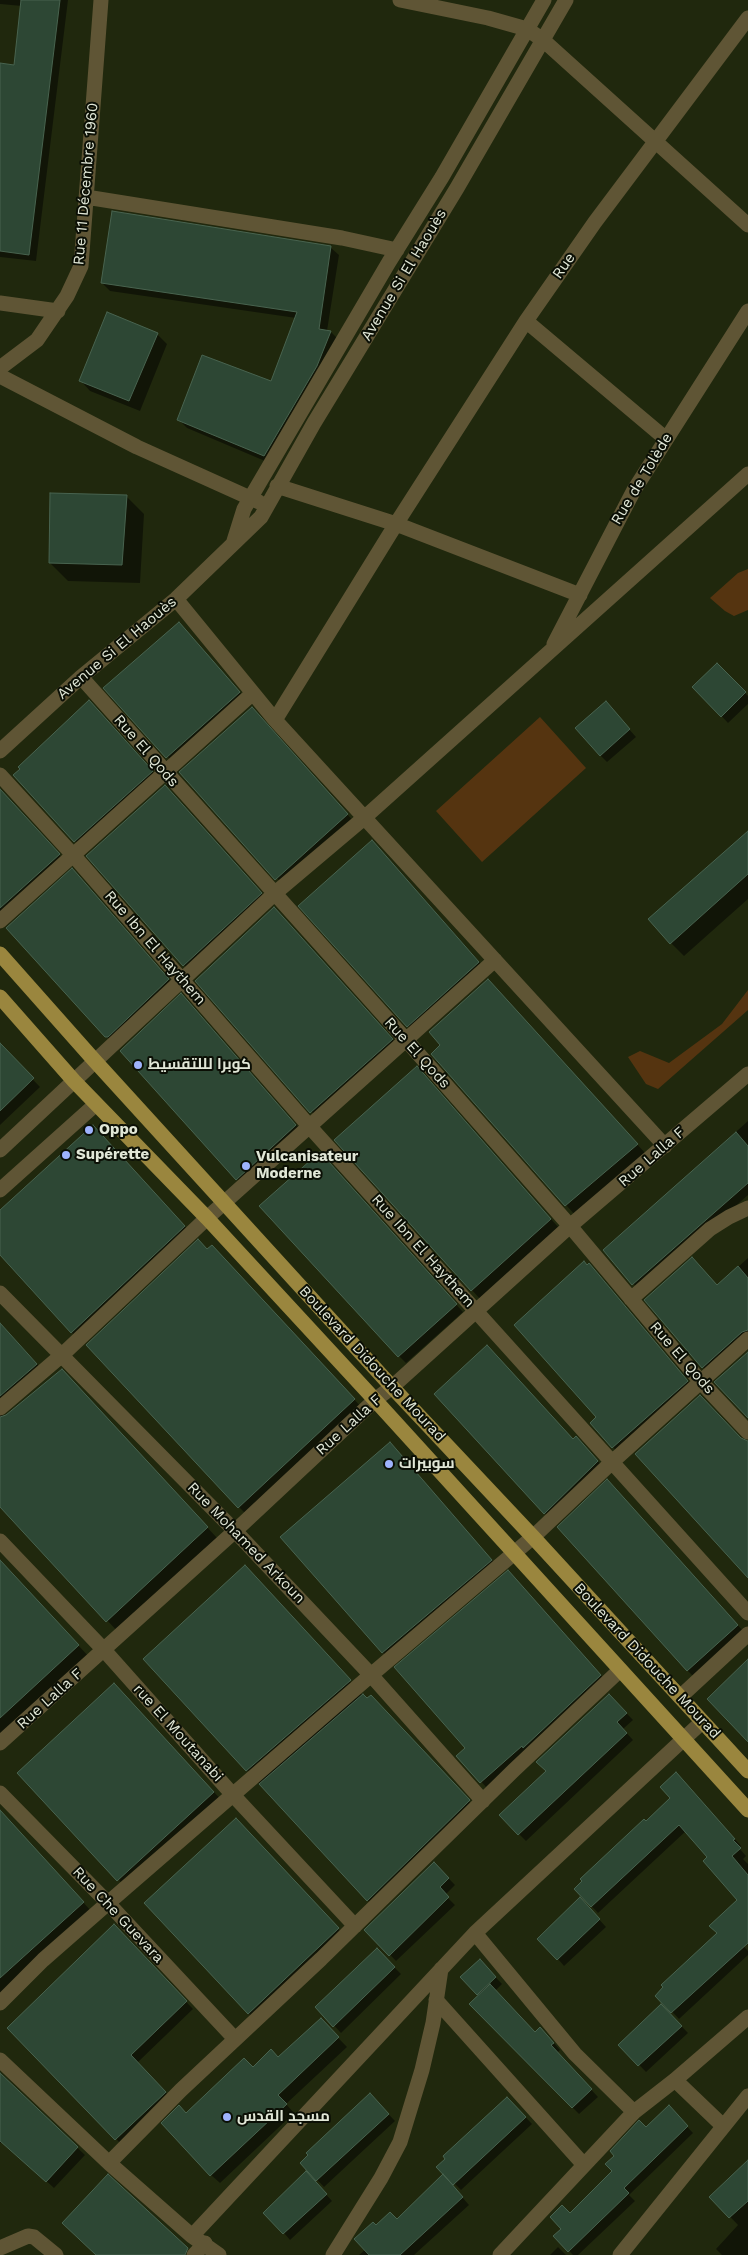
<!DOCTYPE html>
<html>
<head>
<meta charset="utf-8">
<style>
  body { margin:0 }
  canvas { display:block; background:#20280d }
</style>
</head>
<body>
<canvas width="748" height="2255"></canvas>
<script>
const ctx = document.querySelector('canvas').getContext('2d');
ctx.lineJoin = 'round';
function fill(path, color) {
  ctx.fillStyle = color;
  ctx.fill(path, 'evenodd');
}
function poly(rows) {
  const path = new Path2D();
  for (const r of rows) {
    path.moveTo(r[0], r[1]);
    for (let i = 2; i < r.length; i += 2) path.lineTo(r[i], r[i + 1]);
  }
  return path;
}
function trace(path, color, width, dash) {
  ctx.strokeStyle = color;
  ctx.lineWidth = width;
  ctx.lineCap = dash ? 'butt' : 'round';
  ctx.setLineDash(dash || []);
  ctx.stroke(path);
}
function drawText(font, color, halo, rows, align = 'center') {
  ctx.font = font + ' "Work Sans",Cairo,sans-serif';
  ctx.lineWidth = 4;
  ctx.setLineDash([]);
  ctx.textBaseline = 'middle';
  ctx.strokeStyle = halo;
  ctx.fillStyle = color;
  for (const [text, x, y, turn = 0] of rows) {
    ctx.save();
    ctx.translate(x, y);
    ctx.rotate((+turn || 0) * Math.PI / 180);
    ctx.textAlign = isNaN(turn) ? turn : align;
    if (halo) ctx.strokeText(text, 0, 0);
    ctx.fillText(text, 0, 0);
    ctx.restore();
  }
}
const green = poly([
  [748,569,748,610,734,616,725,611,710,598,738,573],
  [540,717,586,768,482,862,436,811],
  [748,990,748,1010,658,1089,646,1084,628,1057,640,1051,669,1063,722,1024]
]);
const shadow = poly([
  [0,0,68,0,36,261,0,257,0,64,15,66,22,6,0,4],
  [330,247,339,255,327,331,331,332,339,340,272,464,187,428,179,420,272,383,296,318,110,291,102,283],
  [157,334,167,344,140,411,90,391,80,380],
  [126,496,144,514,140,583,68,581,50,563],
  [179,623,250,704,178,768,105,688],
  [717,664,748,696,748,704,728,723,694,687],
  [95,707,157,777,80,846,75,841],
  [612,710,636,737,607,762,600,755],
  [261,718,356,824,286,888,181,772],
  [0,791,66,862,0,920],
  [173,794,268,901,191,973,88,856],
  [748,832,748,899,684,956,671,943],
  [384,854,490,974,419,1038,408,1026],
  [83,881,179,991,117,1047,106,1036],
  [282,916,400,1048,319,1120,197,981],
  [497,990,646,1154,575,1215,432,1054],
  [191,1005,306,1136,247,1189,237,1179],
  [0,1045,40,1087,0,1125],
  [425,1076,559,1228,480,1299,336,1140],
  [748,1121,748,1195,640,1291,604,1251],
  [99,1134,191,1233,78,1339,0,1253,0,1212],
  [327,1161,463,1312,406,1363,399,1356],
  [222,1257,364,1410,249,1517,239,1507],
  [748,1258,748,1341,710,1375,703,1367,717,1286],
  [598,1274,696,1391,622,1457,592,1424,598,1418],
  [0,1323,47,1375,4,1412,2,1418,73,1382,218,1539,118,1632,0,1505],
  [573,1440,584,1446,606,1470,553,1521,545,1513],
  [395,1448,496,1565,387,1657,282,1537],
  [614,1488,744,1632,694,1677,687,1670],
  [0,1561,91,1659,0,1744],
  [513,1577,605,1680,486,1787,458,1756,466,1749],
  [258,1580,362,1695,447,1776,474,1807,373,1906,247,1770],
  [609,1695,633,1720,623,1729,633,1740,526,1841,519,1834,548,1771],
  [127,1698,226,1805,131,1893,19,1773],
  [683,1781,741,1846,739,1848,746,1856,743,1859,748,1864,748,1932,738,1940,748,1951,748,1955,679,2019,657,1996,718,1933,739,1900,709,1857,686,1831,598,1913,575,1889,672,1798],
  [0,1811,92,1912,0,1996],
  [236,1820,343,1934,254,2019,146,1903],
  [434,1863,455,1885,445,1895,455,1905,396,1961,366,1930],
  [587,1906,606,1927,564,1966,558,1959],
  [114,1926,193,2009,137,2063,172,2099,123,2146,8,2028],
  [377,1950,401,1974,341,2033,317,2007],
  [480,1961,502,1984,495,1991,535,2033,547,2035,560,2050,557,2053,598,2097,579,2114,470,2004,479,1995,462,1977],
  [668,2012,688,2033,646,2072,620,2045],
  [321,2020,347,2047,286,2104,294,2113,220,2183,211,2175,186,2114,253,2069,279,2059],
  [0,2074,85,2155,54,2188,3,2142,0,2143],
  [377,2102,395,2121,324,2187,301,2163],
  [514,2105,532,2124,461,2190,454,2183],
  [675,2114,693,2133,629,2195,635,2201,578,2255,573,2255,555,2236,563,2229,570,2214,614,2172,646,2129],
  [748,2162,748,2255,722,2255,716,2249,738,2225,711,2197],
  [313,2180,332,2201,290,2240,284,2233],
  [450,2183,469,2205,414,2255,359,2255,366,2249,376,2227,397,2220],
  [558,2247,566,2255,550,2255]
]);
const building = poly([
  [21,0,60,0,29,255,0,251,0,63,14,65,21,0],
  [112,211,331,246,319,329,331,331,317,366,264,456,177,420,202,355,271,381,297,312,101,283,112,211],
  [107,312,158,333,129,401,79,381,107,312],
  [50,493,127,495,122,565,49,563,50,493],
  [179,622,240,692,166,758,103,688,179,622],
  [717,663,746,692,721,717,692,687,717,663],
  [89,700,153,771,74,842,13,775,20,769,18,767,89,700],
  [606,701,630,729,600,756,575,728,606,701],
  [252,707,348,814,275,880,179,772,252,707],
  [165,785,262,893,183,966,86,856,165,785],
  [0,789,60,854,0,908,0,789],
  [748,831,748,874,670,944,648,919,748,831],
  [372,840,479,962,407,1027,298,906,372,840],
  [72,868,169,979,108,1037,105,1037,6,928,72,868],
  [274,907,393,1039,310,1113,195,981,274,907],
  [488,979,638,1144,565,1206,431,1054,440,1045,429,1032,488,979],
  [181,993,296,1125,236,1180,120,1051,181,993],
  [0,1043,34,1078,0,1111,0,1043],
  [417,1066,551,1219,471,1291,334,1140,417,1066],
  [93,1125,185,1226,71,1333,0,1255,0,1210,93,1125],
  [736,1132,748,1146,748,1183,632,1285,603,1250,736,1132],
  [320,1152,457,1304,398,1357,259,1206,320,1152],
  [198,1239,207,1249,212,1245,355,1399,238,1508,86,1345,198,1239],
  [692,1257,717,1285,738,1266,748,1278,748,1330,742,1332,702,1368,644,1300,692,1257],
  [584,1261,587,1265,589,1263,688,1381,612,1448,590,1423,596,1417,514,1325,584,1261],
  [0,1323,37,1364,0,1396,0,1323],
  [487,1345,573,1439,576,1436,598,1461,544,1514,434,1394,487,1345],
  [748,1352,748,1418,714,1382,748,1352],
  [62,1369,208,1527,106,1622,0,1507,0,1417,6,1415,62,1369],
  [700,1395,741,1438,748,1441,748,1578,635,1454,700,1395],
  [390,1442,492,1560,382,1653,280,1537,390,1442],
  [607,1479,738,1625,687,1671,557,1527,607,1479],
  [0,1560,79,1645,0,1718,0,1560],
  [245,1565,351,1680,246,1771,143,1659,245,1565],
  [508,1570,601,1675,523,1748,522,1746,480,1783,456,1756,465,1748,394,1667,508,1570],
  [748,1659,748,1742,707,1699,748,1659],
  [114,1683,214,1792,117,1881,17,1773,114,1683],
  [363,1694,367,1698,371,1695,470,1800,367,1901,259,1784,363,1694],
  [609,1694,627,1713,617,1722,627,1733,518,1835,499,1815,546,1771,536,1762,609,1694],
  [676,1772,735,1839,733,1840,741,1848,732,1856,748,1875,748,1943,671,2013,655,1996,663,1987,661,1985,717,1933,709,1926,737,1900,703,1861,707,1857,679,1825,591,1907,574,1889,582,1881,580,1879,644,1819,646,1821,670,1798,660,1787,676,1772],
  [0,1810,84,1902,0,1978,0,1810],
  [236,1818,339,1928,248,2014,144,1903,236,1818],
  [434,1862,449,1878,440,1887,449,1897,389,1956,364,1930,434,1862],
  [580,1897,600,1919,557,1960,537,1939,580,1897],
  [114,1924,187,2001,131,2055,166,2092,115,2140,7,2028,114,1924],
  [377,1948,395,1967,333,2027,315,2007,377,1948],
  [480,1959,496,1977,477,1995,460,1977,480,1959],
  [490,1984,535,2032,540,2027,554,2043,551,2045,592,2089,572,2108,469,2004,490,1984],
  [661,2004,682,2026,638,2066,618,2045,661,2004],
  [321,2018,339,2037,278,2095,287,2104,210,2176,161,2123,179,2105,186,2113,244,2058,253,2067,271,2049,278,2057,321,2018],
  [0,2073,78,2147,46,2182,0,2141,0,2073],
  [370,2093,389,2114,316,2181,300,2163,308,2155,306,2153,370,2093],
  [507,2097,526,2117,453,2185,436,2167,445,2159,443,2156,507,2097],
  [669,2105,688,2126,624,2188,629,2193,568,2252,553,2236,561,2229,550,2217,562,2205,570,2213,612,2171,605,2164,614,2156,610,2151,639,2120,646,2127,669,2105],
  [748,2160,748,2201,729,2218,709,2197,748,2160],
  [306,2171,327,2194,283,2234,263,2213,306,2171],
  [108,2174,188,2248,185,2255,96,2255,62,2223,108,2174],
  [443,2174,463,2197,400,2255,369,2255,354,2239,373,2222,376,2225,390,2212,397,2219,443,2174]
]);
const minor = poly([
  [400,0,488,18,527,29,543,40,748,225],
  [86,197,342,238,397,250],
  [0,303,58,311],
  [526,321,666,439],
  [0,368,37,340,67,296,81,266,101,0],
  [0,376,137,447,259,502],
  [277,486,396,524,580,595],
  [233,544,244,509,389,262,442,177,544,0],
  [176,599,275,720,665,1146],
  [554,644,634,490,748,311],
  [81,677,407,1041,570,1226,701,1382,748,1432],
  [275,720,396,524,526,321,595,222,748,18],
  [0,751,81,677,176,599,261,517,314,423,457,188,566,0],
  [0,775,74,856,310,1127,748,1613],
  [0,921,253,693],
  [0,1150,274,894,364,818,748,474],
  [0,1190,96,1104],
  [0,1293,235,1531,371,1675,483,1801],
  [631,1299,710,1229,729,1217,748,1208],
  [0,1408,62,1355,207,1218,495,960],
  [0,1541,104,1650,233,1795,355,1926],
  [680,1697,748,1634],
  [0,1743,235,1531,375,1400,392,1387,570,1226,748,1074],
  [0,1793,108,1903,235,2039],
  [475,1933,575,2054,634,2112],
  [436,2000,584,2165],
  [0,2003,43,1960,108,1903,371,1675,533,1537,611,1463,748,1339],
  [0,2060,109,2163,192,2236,219,2255],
  [675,2080,723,2126],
  [109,2163,181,2090,321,1959,514,1770,620,1670],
  [192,2236,475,1933,702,1722],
  [0,2248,28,2236,34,2237,56,2255],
  [194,2255,205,2243],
  [333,2255,381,2178,400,2142,422,2070,433,2023,441,1969],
  [500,2255,634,2112,675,2080,748,2017],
  [620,2255,748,2096]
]);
const major = poly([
  [0,954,94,1060,392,1387,533,1537,748,1771],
  [0,997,74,1081,207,1218,375,1400,748,1810]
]);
const markers = [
  [138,1065,5,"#9eb3fd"],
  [89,1130,5,"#9eb3fd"],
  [66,1155,5,"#9eb3fd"],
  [246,1166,5,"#9eb3fd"],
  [389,1464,5,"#9eb3fd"],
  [227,2117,5,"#9eb3fd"]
];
const streetNames = [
  ["Rue 11 Décembre 1960",86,184,-85],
  ["Rue",564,266,-55],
  ["Avenue Si El Haouès",404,275,-59],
  ["Rue de Tolède",642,479,-59],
  ["Avenue Si El Haouès",117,648,-40],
  ["Rue El Qods",146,751,49],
  ["Rue Ibn El Haythem",155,948,49],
  ["Rue El Qods",417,1053,48],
  ["Rue Lalla F",652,1157,-41],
  ["Rue Ibn El Haythem",423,1251,48],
  ["Rue El Qods",682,1358,49],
  ["Boulevard Didouche Mourad",372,1364,47],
  ["Rue Lalla F",349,1425,-42],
  ["Rue Mohamed Arkoun",246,1543,46],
  ["Boulevard Didouche Mourad",647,1661,47],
  ["Rue Lalla F",50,1699,-42],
  ["rue El Moutanabi",178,1733,48],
  ["Rue Che Guevara",118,1915,47]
];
const poiNames = [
  ["كوبرا لللتقسيط",148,1065],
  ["Oppo",99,1130],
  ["Supérette",76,1155],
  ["Vulcanisateur",256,1157],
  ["Moderne",256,1174],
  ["سوبيرات",399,1464],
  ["مسجد القدس",237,2117]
];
fill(green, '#553410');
fill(shadow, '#0007');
fill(building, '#2d4734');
trace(building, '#48634f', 1);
trace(minor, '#5f5535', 15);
trace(major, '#9a863e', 15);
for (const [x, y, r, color] of markers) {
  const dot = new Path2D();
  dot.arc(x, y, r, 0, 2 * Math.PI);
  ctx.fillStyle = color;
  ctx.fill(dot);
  trace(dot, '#0b0f05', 2);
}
drawText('15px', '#e1e7d7', '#0b0f05', streetNames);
drawText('bold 15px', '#e1e7d7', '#0b0f05', poiNames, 'left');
</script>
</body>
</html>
